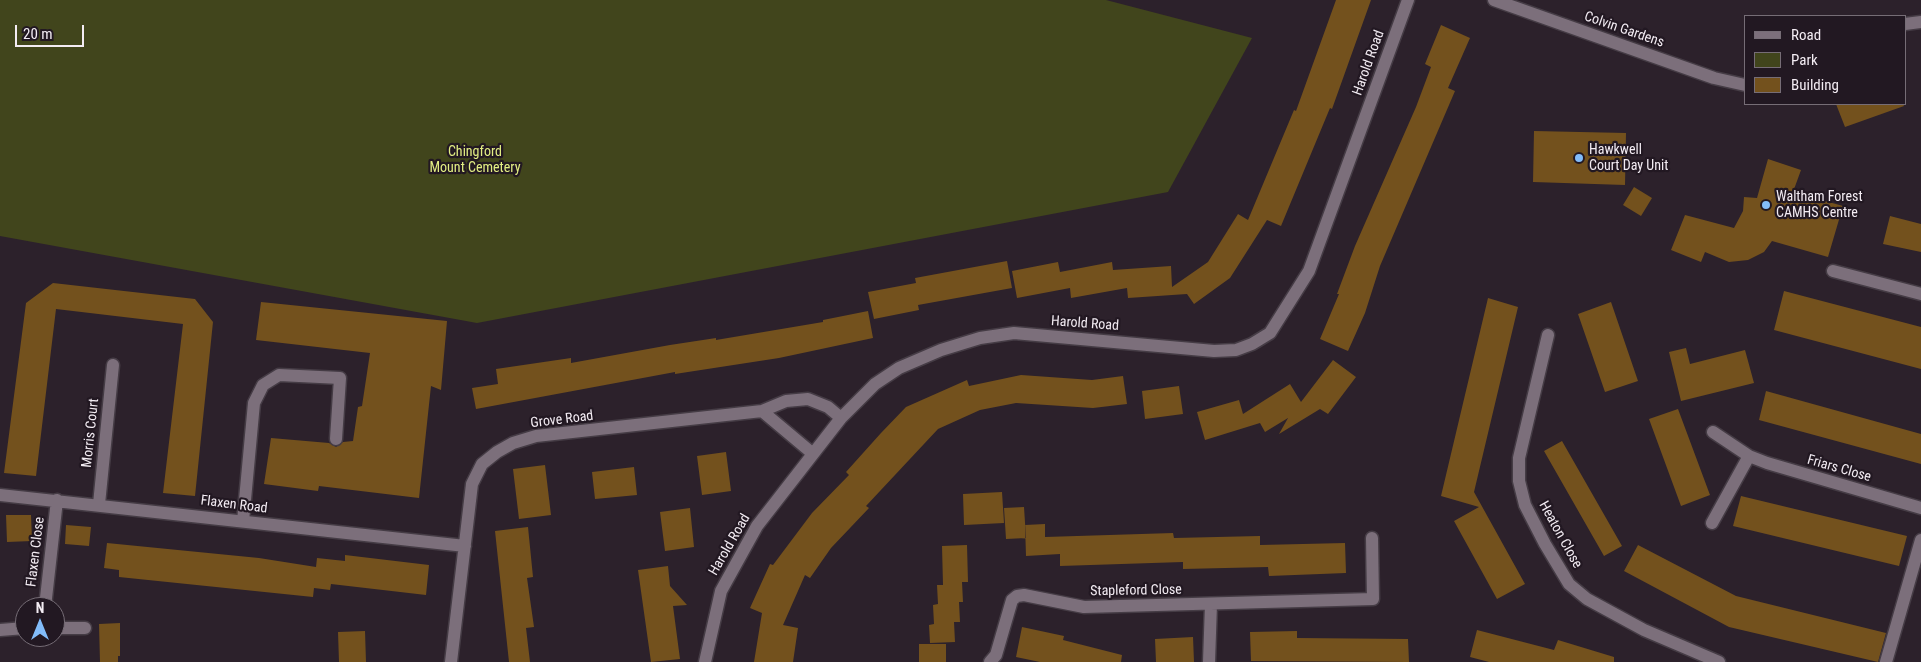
<!DOCTYPE html>
<html>
<head>
<meta charset="utf-8">
<style>
  body { margin:0 }
  #map { position:relative; width:1921px; height:662px; overflow:hidden; background:#2c212b; font-family:"Roboto Condensed",sans-serif }
  canvas { display:block }
  .legend { position:absolute; left:1744px; top:15px; width:162px; height:90px; box-sizing:border-box; background:#221822; border:1px solid #766d76; margin:0; padding:6px 9px; list-style:none; font-size:15px; color:#f3ecf3 }
  .legend li { display:flex; align-items:center; gap:10px; height:25px }
  .legend b { width:25px; border:1px solid #766d76 }
  .north { position:absolute; left:15px; top:597px; width:50px; height:50px; box-sizing:border-box; background:#221822; border:1px solid #766d76; border-radius:50%; rotate:0deg; font-size:14px; font-weight:700; line-height:20px; text-align:center; color:#f3ecf3 }
  .north::after { content:''; display:block; margin:auto; width:18px; height:22px; background:#82bcfa; clip-path:polygon(50% 0,100% 100%,50% 72%,0 100%) }
  .scale { position:absolute; left:15px; top:25px; width:69px; height:22px; box-sizing:border-box; border:2px solid #f3ecf3; border-top:0; padding-left:6px; font-size:15px; line-height:18px; white-space:nowrap; color:#f3ecf3; -webkit-text-stroke:4px #221822; paint-order:stroke }
</style>
</head>
<body>
<div id="map">
<canvas width="1921" height="662"></canvas>
<ul class="legend">
<li><b style="height:6px;background:#7c6f7b"></b>Road</li>
<li><b style="height:14px;background:#41451c"></b>Park</li>
<li><b style="height:14px;background:#73511d"></b>Building</li>
</ul>
<div class="north">N</div>
<div class="scale">20 m</div>
</div>
<script>
const ctx = document.querySelector('canvas').getContext('2d');
ctx.lineJoin = 'round';
function fill(path, color) {
  ctx.fillStyle = color;
  ctx.fill(path, 'evenodd');
}
function poly(rows) {
  const path = new Path2D();
  for (const r of rows) {
    path.moveTo(r[0], r[1]);
    for (let i = 2; i < r.length; i += 2) path.lineTo(r[i], r[i + 1]);
  }
  return path;
}
function trace(path, color, width, dash) {
  ctx.strokeStyle = color;
  ctx.lineWidth = width;
  ctx.lineCap = dash ? 'butt' : 'round';
  ctx.setLineDash(dash || []);
  ctx.stroke(path);
}
function drawText(font, color, halo, rows, align = 'center') {
  ctx.font = font + ' "Roboto Condensed",sans-serif';
  ctx.lineWidth = 4.5;
  ctx.setLineDash([]);
  ctx.textBaseline = 'middle';
  ctx.strokeStyle = halo;
  ctx.fillStyle = color;
  for (const [text, x, y, turn = 0] of rows) {
    ctx.save();
    ctx.translate(x, y);
    ctx.rotate((+turn || 0) * Math.PI / 180);
    ctx.textAlign = isNaN(turn) ? turn : align;
    if (halo) ctx.strokeText(text, 0, 0);
    ctx.fillText(text, 0, 0);
    ctx.restore();
  }
}
const green = poly([
  [0,0,1106,0,1252,38,1168,192,477,323,0,236]
]);
const building = poly([
  [1336,0,1371,0,1332,109,1330,108,1281,226,1267,220,1230,278,1194,304,1187,294,1128,298,1127,288,1071,298,1070,288,1017,298,1012,271,1058,262,1060,272,1112,262,1113,270,1171,266,1172,287,1208,262,1238,214,1248,220,1294,110,1296,111],
  [1441,25,1470,38,1448,88,1455,91,1380,266,1365,313,1348,351,1320,339,1339,294,1337,294,1355,246,1416,107,1431,67,1425,64],
  [1836,104,1903,104,1904,106,1845,127],
  [1534,131,1626,133,1625,185,1533,182],
  [1768,159,1801,170,1793,192,1843,206,1828,257,1772,241,1764,252,1748,260,1729,262,1705,252,1701,262,1671,250,1685,215,1734,228,1743,211,1744,197,1757,198],
  [1634,187,1652,198,1641,216,1623,205],
  [1890,216,1921,224,1921,252,1883,244],
  [1007,261,1012,288,918,305,919,310,874,319,868,292,916,283,915,278],
  [53,283,195,299,213,322,195,496,163,493,183,324,56,309,36,476,4,473,26,303],
  [1784,291,1921,327,1921,369,1774,330],
  [1488,298,1518,307,1474,492,1525,584,1497,599,1454,521,1479,507,1441,496],
  [261,302,447,321,441,390,431,386,419,498,319,486,318,491,264,484,271,438,329,443,336,447,343,442,353,441,358,407,362,406,370,353,256,340],
  [1611,302,1638,381,1605,392,1578,314],
  [868,311,873,338,779,358,675,374,675,372,476,409,472,388,498,384,496,369,571,358,571,363,670,345,716,338,716,340,823,322,823,320],
  [1686,348,1690,364,1745,350,1754,383,1681,401,1669,352],
  [1333,360,1356,377,1328,414,1320,409,1279,434,1288,418,1265,432,1260,423,1205,440,1197,412,1239,400,1243,414,1290,384,1301,402],
  [1021,375,1092,380,1123,376,1127,404,1093,408,1016,403,980,410,938,429,866,506,869,508,831,548,810,578,805,575,783,625,798,628,793,662,754,662,762,613,750,608,770,564,773,565,812,513,849,475,846,472,881,433,906,407,967,380,969,386],
  [1179,386,1183,414,1145,419,1142,391],
  [1766,391,1921,434,1921,464,1759,420],
  [1678,409,1710,495,1681,506,1649,419],
  [1562,441,1622,546,1604,556,1544,451],
  [726,452,731,491,702,495,697,456],
  [545,465,551,515,519,519,513,469],
  [634,467,637,495,595,499,592,472],
  [1002,492,1004,523,964,525,963,494],
  [1741,496,1907,536,1899,566,1733,526],
  [1024,507,1026,538,1006,539,1004,508],
  [690,508,694,547,665,551,660,512],
  [6,515,31,515,32,541,7,542],
  [1045,524,1045,537,1173,533,1174,538,1260,536,1260,545,1345,543,1346,573,1269,576,1268,567,1183,569,1183,562,1060,566,1060,554,1026,556,1025,525],
  [66,525,91,527,89,546,65,544],
  [528,527,533,577,527,578,534,627,526,628,530,662,509,662,495,531],
  [107,543,259,558,316,567,317,558,345,561,345,555,429,565,426,595,331,584,330,590,314,588,313,597,119,577,119,570,104,568],
  [967,545,968,582,962,582,963,602,959,602,960,622,954,622,955,642,930,643,929,625,934,624,933,605,938,604,937,585,943,585,942,546],
  [1638,545,1736,596,1886,633,1878,662,1729,627,1624,571],
  [668,566,670,586,687,605,673,606,680,659,651,662,638,570],
  [120,623,120,656,118,656,118,662,100,662,99,624],
  [1022,627,1064,636,1063,640,1122,655,1121,662,1040,662,1016,657],
  [1477,630,1554,650,1558,640,1614,657,1614,662,1489,662,1470,657],
  [365,631,366,662,339,662,338,632],
  [1297,631,1297,638,1408,639,1409,662,1251,661,1250,632],
  [1193,637,1194,662,1156,662,1155,639],
  [919,644,946,644,946,662,919,662]
]);
const service = poly([
  [243,521,254,403,263,385,279,375,340,378,336,439]
]);
const minor = poly([
  [1494,0,1714,78,1745,85],
  [1905,24,1921,22],
  [1833,271,1921,294],
  [1548,335,1519,458,1519,481,1525,505,1545,544,1569,584,1587,599,1644,630,1719,662],
  [762,411,812,453],
  [1713,432,1749,456,1767,463,1921,508],
  [0,495,465,546],
  [99,504,113,365],
  [1712,523,1749,456],
  [45,607,57,500],
  [55,628,85,628],
  [0,630,25,628],
  [451,662,472,484,482,464,497,452,513,443,536,436,762,411,786,401,808,399,828,407,841,418],
  [705,662,721,591,757,526,841,418,875,384,899,368,941,350,980,338,1014,333,1214,351,1236,350,1252,344,1270,333,1309,271,1408,0],
  [990,662,996,655,1012,600,1017,596,1024,595,1084,607,1373,599,1372,538],
  [1209,662,1211,604],
  [1886,662,1921,540]
]);
const markers = [
  [1579,158,5,"#82bcfa"],
  [1766,205,5,"#82bcfa"]
];
const streetNames = [
  ["Colvin Gardens",1624,30,19],
  ["Harold Road",1369,63,-70],
  ["Harold Road",1085,324,4],
  ["Grove Road",562,420,-7],
  ["Morris Court",91,433,-84],
  ["Friars Close",1839,469,16],
  ["Flaxen Road",234,505,7],
  ["Heaton Close",1560,535,61],
  ["Harold Road",730,545,-60],
  ["Flaxen Close",36,552,-83],
  ["Stapleford Close",1136,591,-1]
];
const poiNames = [
  ["Hawkwell",1589,150],
  ["Court Day Unit",1589,166],
  ["Waltham Forest",1776,197],
  ["CAMHS Centre",1776,213]
];
const parkNames = [
  ["Chingford",475,152],
  ["Mount Cemetery",475,168]
];
fill(green, '#41451c');
fill(building, '#73511d');
trace(service, '#453c45', 15);
trace(minor, '#453c45', 15);
trace(service, '#7c6f7b', 12);
trace(minor, '#7c6f7b', 12);
for (const [x, y, r, color] of markers) {
  const dot = new Path2D();
  dot.arc(x, y, r, 0, 2 * Math.PI);
  ctx.fillStyle = color;
  ctx.fill(dot);
  trace(dot, '#221822', 2);
}
drawText('14px', '#f3ecf3', '#221822', streetNames);
drawText('14px', '#f3ecf3', '#221822', poiNames, 'left');
drawText('14px', '#e2ee83', '#221822', parkNames);
</script>
</body>
</html>
